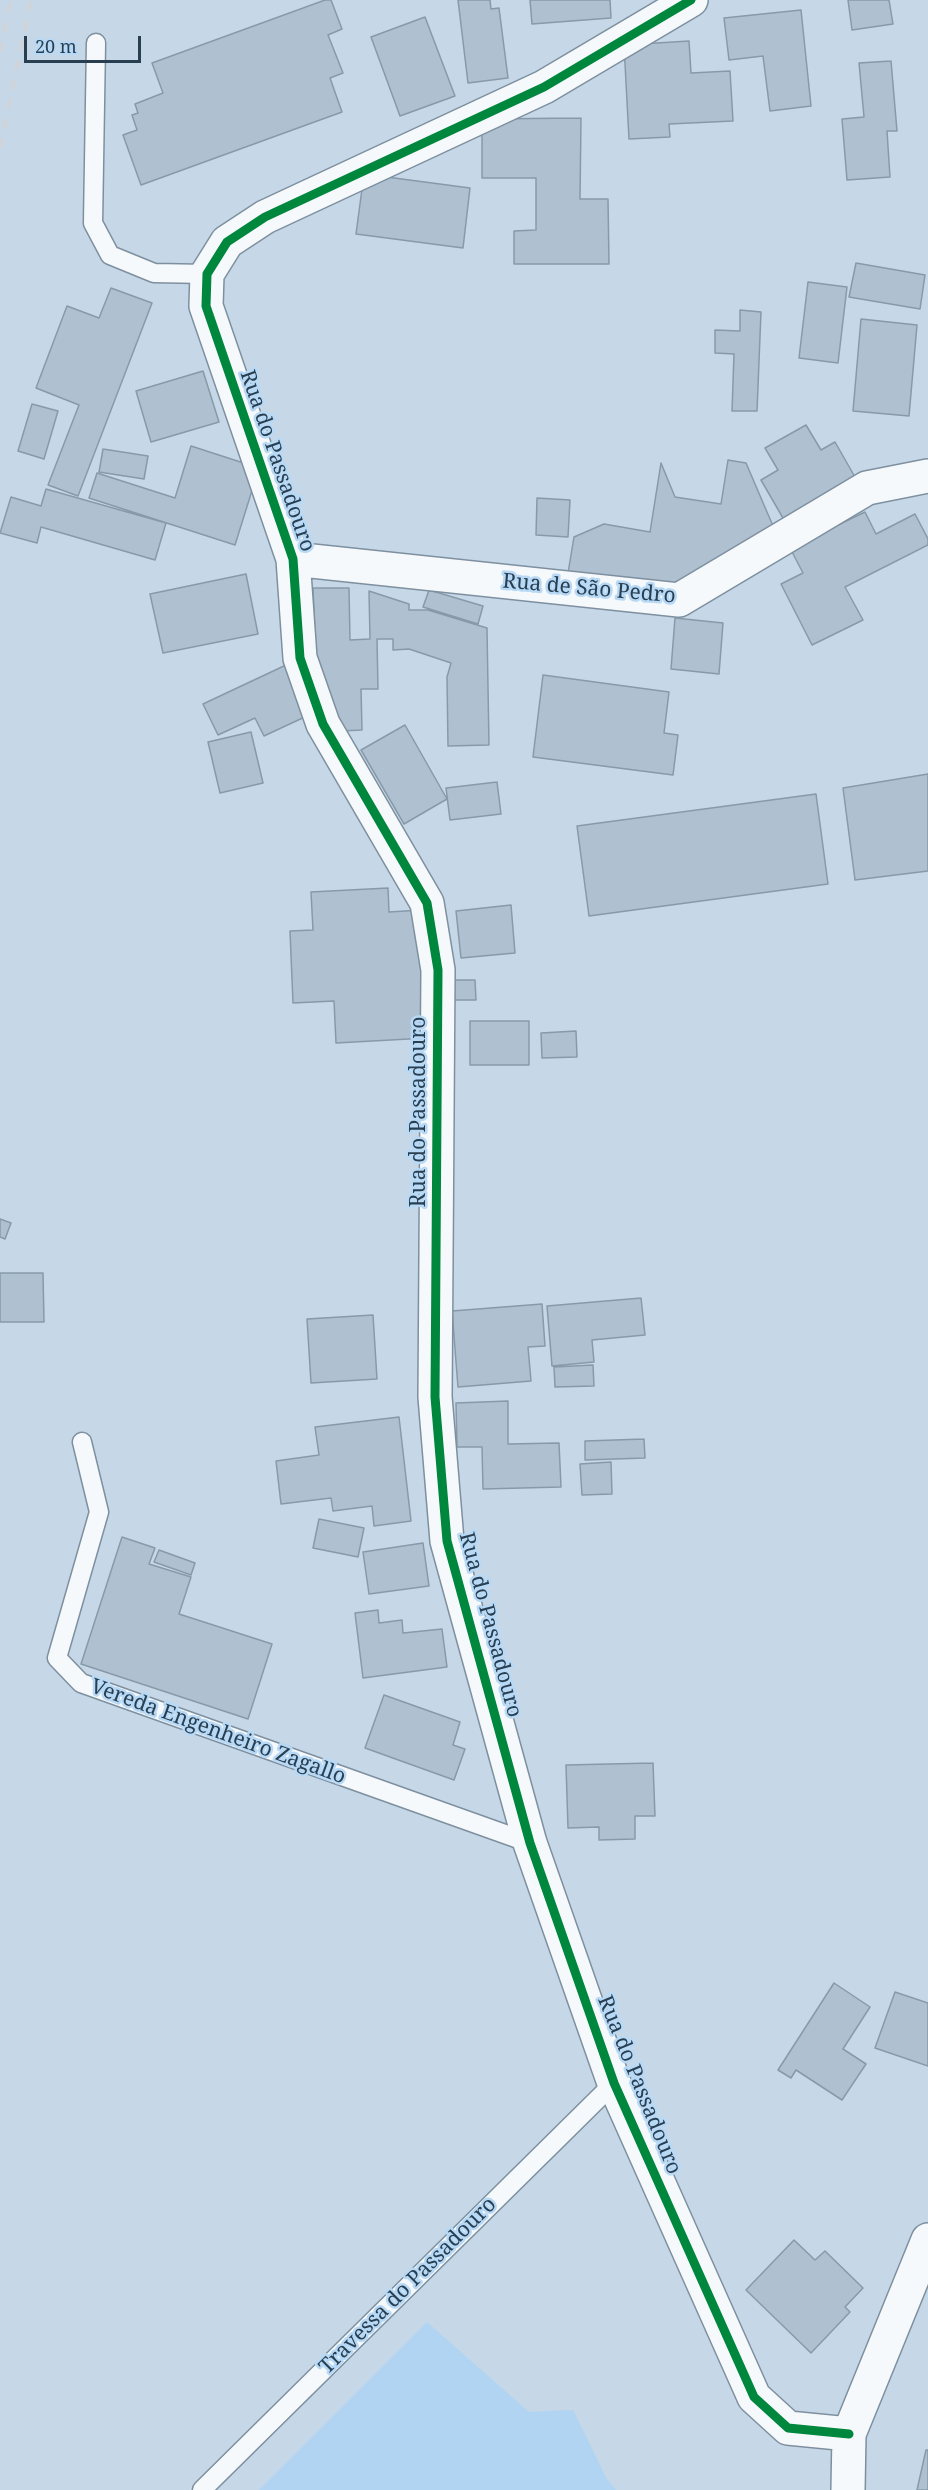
<!DOCTYPE html>
<html>
<head>
<meta charset="utf-8">
<style>
  body { margin:0 }
  #map { position:relative; width:928px; height:2490px; overflow:hidden; background:#c6d8e7; font-family:"Noto Serif",serif }
  canvas { display:block }
  .scale { position:absolute; left:24px; top:36px; width:117px; height:27px; box-sizing:border-box; border:3px solid #283f52; border-top:0; padding-left:8px; font-size:18px; line-height:21px; white-space:nowrap; color:#283f52; -webkit-text-stroke:4px #b8d9f5; paint-order:stroke }
</style>
</head>
<body>
<div id="map">
<canvas width="928" height="2490"></canvas>
<div class="scale">20 m</div>
</div>
<script>
const ctx = document.querySelector('canvas').getContext('2d');
ctx.lineJoin = 'round';
function fill(path, color) {
  ctx.fillStyle = color;
  ctx.fill(path, 'evenodd');
}
function poly(rows) {
  const path = new Path2D();
  for (const r of rows) {
    path.moveTo(r[0], r[1]);
    for (let i = 2; i < r.length; i += 2) path.lineTo(r[i], r[i + 1]);
  }
  return path;
}
function trace(path, color, width, dash) {
  ctx.strokeStyle = color;
  ctx.lineWidth = width;
  ctx.lineCap = dash ? 'butt' : 'round';
  ctx.setLineDash(dash || []);
  ctx.stroke(path);
}
function drawText(font, color, halo, rows, align = 'center') {
  ctx.font = font + ' "Noto Serif",serif';
  ctx.lineWidth = 5;
  ctx.setLineDash([]);
  ctx.textBaseline = 'middle';
  ctx.strokeStyle = halo;
  ctx.fillStyle = color;
  for (const [text, x, y, turn = 0] of rows) {
    ctx.save();
    ctx.translate(x, y);
    ctx.rotate((+turn || 0) * Math.PI / 180);
    ctx.textAlign = isNaN(turn) ? turn : align;
    if (halo) ctx.strokeText(text, 0, 0);
    ctx.fillText(text, 0, 0);
    ctx.restore();
  }
}
const built = poly([
  [427,2322,529,2412,573,2410,607,2479,616,2490,259,2490]
]);
const building = poly([
  [325,0,331,0,342,29,328,35,343,73,330,78,342,112,141,185,123,135,137,130,132,115,138,113,135,104,163,93,152,63,325,0],
  [458,0,490,0,491,9,499,8,508,78,468,83,458,0],
  [530,0,610,0,611,18,532,24,530,0],
  [848,0,889,0,893,24,852,30,848,0],
  [801,10,811,106,770,111,763,56,729,60,724,18,801,10],
  [425,17,455,96,400,116,371,37,425,17],
  [689,41,691,73,730,71,733,121,669,124,670,137,629,139,624,45,689,41],
  [891,61,897,131,887,131,890,177,847,180,842,119,864,117,859,63,891,61],
  [581,118,580,199,608,199,609,264,514,264,514,231,536,230,536,178,482,178,482,119,581,118],
  [364,174,470,188,463,248,356,234,364,174],
  [856,263,925,275,920,309,849,297,856,263],
  [808,282,847,287,838,363,799,358,808,282],
  [111,288,152,303,78,496,48,485,79,405,36,388,67,306,99,318,111,288],
  [740,310,761,312,757,411,732,411,734,354,715,353,715,330,740,331,740,310],
  [861,319,917,325,909,416,853,411,861,319],
  [203,371,219,422,151,442,136,391,203,371],
  [32,404,58,411,44,459,18,451,32,404],
  [806,425,821,450,835,442,859,484,787,525,761,480,778,470,765,448,806,425],
  [191,446,259,468,235,545,89,498,97,473,175,498,191,446],
  [103,449,148,456,144,479,99,472,103,449],
  [728,460,746,463,776,533,676,597,567,579,574,537,604,524,650,532,661,463,675,497,721,504,728,460],
  [46,489,166,523,155,560,41,527,37,543,0,533,11,497,41,506,46,489],
  [537,498,570,500,568,537,536,535,537,498],
  [865,512,876,534,915,514,928,539,928,545,845,587,863,620,812,645,781,584,803,573,790,548,865,512],
  [246,574,258,634,163,653,150,594,246,574],
  [313,588,349,588,350,640,370,639,369,591,409,604,409,610,428,610,487,628,489,745,448,746,447,677,451,663,409,649,393,650,393,639,377,639,378,689,361,689,362,730,341,731,317,686,313,588],
  [429,590,483,606,478,624,423,607,429,590],
  [675,618,723,623,719,674,671,669,675,618],
  [286,665,309,715,264,736,255,718,218,735,203,704,286,665],
  [543,675,669,692,664,733,678,735,673,775,533,757,543,675],
  [405,725,447,799,404,824,361,750,405,725],
  [251,732,263,783,220,793,208,742,251,732],
  [928,774,928,871,855,880,843,788,928,774],
  [497,782,501,814,450,820,446,788,497,782],
  [816,794,828,884,589,916,577,826,816,794],
  [388,888,389,912,421,910,427,1038,336,1043,334,1001,293,1003,290,931,313,930,311,892,388,888],
  [511,905,515,953,461,958,456,911,511,905],
  [451,980,475,980,476,1000,451,1000,451,980],
  [470,1021,529,1021,529,1065,470,1065,470,1021],
  [576,1031,577,1057,542,1058,541,1033,576,1031],
  [0,1219,11,1223,5,1239,0,1237,0,1219],
  [0,1273,43,1273,44,1322,0,1322,0,1273],
  [641,1298,645,1335,592,1340,594,1362,552,1366,547,1306,641,1298],
  [542,1304,545,1346,528,1347,531,1381,458,1387,452,1311,542,1304],
  [373,1315,377,1379,311,1383,307,1319,373,1315],
  [593,1365,594,1386,555,1387,554,1367,593,1365],
  [508,1401,508,1444,559,1443,561,1487,483,1489,482,1447,457,1447,456,1403,508,1401],
  [399,1417,411,1521,374,1526,372,1506,333,1511,331,1498,281,1504,276,1461,319,1455,315,1427,399,1417],
  [644,1439,645,1458,585,1460,585,1441,644,1439],
  [611,1462,612,1494,582,1495,580,1464,611,1462],
  [319,1519,364,1528,358,1557,313,1548,319,1519],
  [122,1537,155,1548,149,1564,191,1577,179,1614,272,1644,248,1719,81,1664,122,1537],
  [423,1543,429,1586,369,1594,363,1552,423,1543],
  [159,1550,195,1563,191,1575,154,1562,159,1550],
  [378,1610,379,1623,402,1620,403,1633,442,1629,447,1667,363,1678,355,1613,378,1610],
  [384,1695,460,1722,453,1745,465,1749,454,1780,365,1748,384,1695],
  [653,1763,655,1816,635,1816,635,1839,599,1840,599,1827,568,1828,566,1765,653,1763],
  [834,1983,870,2007,843,2049,866,2064,842,2100,796,2070,791,2078,778,2070,834,1983],
  [895,1992,928,2003,928,2066,875,2048,895,1992],
  [794,2240,815,2260,825,2251,863,2288,845,2307,850,2312,811,2353,746,2290,794,2240],
  [926,2450,928,2450,928,2490,917,2490,926,2450]
]);
const lane = poly([
  [96,43,93,223,110,255,154,273,207,274],
  [82,1442,99,1512,57,1658,81,1683,530,1843],
  [202,2490,614,2083]
]);
const street = poly([
  [691,0,544,87,265,217,227,242,207,274,206,306,293,559,300,658,323,724,427,903,438,970,435,1397,447,1541,530,1843,614,2083,754,2397,788,2428,849,2434],
  [293,559,679,600,867,488,928,476],
  [848,2490,849,2434,928,2240]
]);
const rail = poly([
  [0,52,11,0],
  [0,148,31,0]
]);
const cycleway = poly([
  [691,0,544,87,265,217,227,242,207,274,206,306,293,559,300,658,323,724,427,903,438,970,435,1397,447,1541,530,1843,614,2083,754,2397,788,2428,849,2434]
]);
const streetNames = [
  ["Rua do Passadouro",277,461,71],
  ["Rua de São Pedro",589,589,5],
  ["Rua do Passadouro",419,1112,-90],
  ["Rua do Passadouro",490,1625,75],
  ["Vereda Engenheiro Zagallo",218,1732,20],
  ["Rua do Passadouro",639,2085,68],
  ["Travessa do Passadouro",408,2286,-45]
];
fill(built, '#b0d4f1');
fill(building, '#afc1d0');
trace(building, '#889aa9', 1.5);
trace(lane, '#7e909f', 21);
trace(street, '#7e909f', 36);
trace(lane, '#f6f9fb', 18);
trace(street, '#f6f9fb', 33);
trace(rail, '#ced4d9', 4.5, [10, 10]);
trace(cycleway, '#00873e', 9);
drawText('21px', '#283f52', '#b8d9f5', streetNames);
</script>
</body>
</html>
